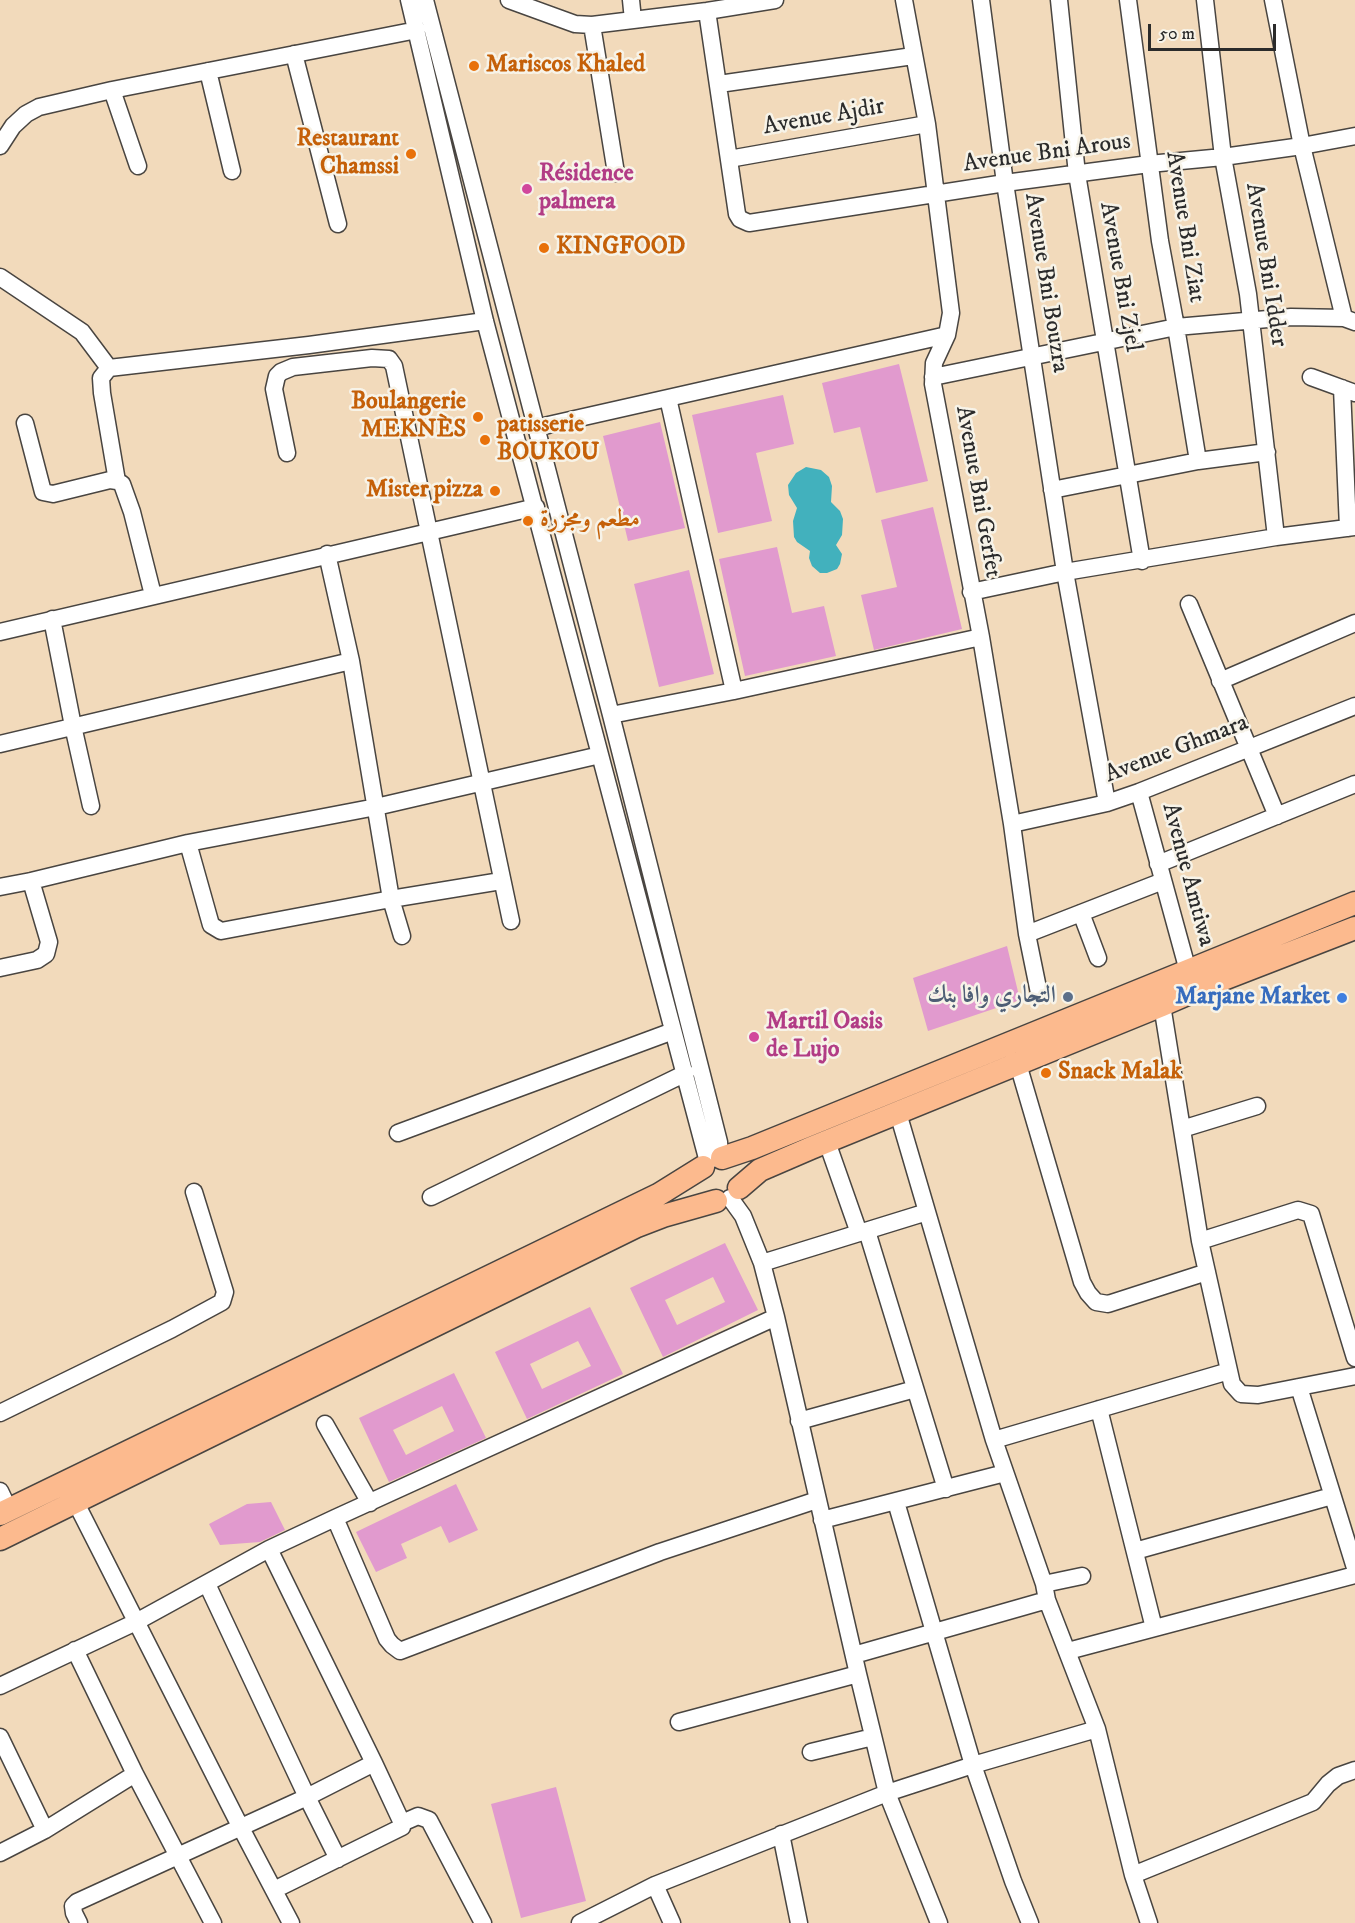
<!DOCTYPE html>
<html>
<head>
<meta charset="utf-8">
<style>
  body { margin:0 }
  #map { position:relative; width:1355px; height:1923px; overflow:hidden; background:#f2dabb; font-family:"IM FELL DW Pica",serif }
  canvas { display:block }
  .scale { position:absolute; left:1148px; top:24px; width:128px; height:27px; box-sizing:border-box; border:3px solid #2b2b2b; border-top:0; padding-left:8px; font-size:18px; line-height:21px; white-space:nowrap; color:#2b2b2b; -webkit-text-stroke:4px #f7f3e8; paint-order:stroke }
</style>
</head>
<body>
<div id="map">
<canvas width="1355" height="1923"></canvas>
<div class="scale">50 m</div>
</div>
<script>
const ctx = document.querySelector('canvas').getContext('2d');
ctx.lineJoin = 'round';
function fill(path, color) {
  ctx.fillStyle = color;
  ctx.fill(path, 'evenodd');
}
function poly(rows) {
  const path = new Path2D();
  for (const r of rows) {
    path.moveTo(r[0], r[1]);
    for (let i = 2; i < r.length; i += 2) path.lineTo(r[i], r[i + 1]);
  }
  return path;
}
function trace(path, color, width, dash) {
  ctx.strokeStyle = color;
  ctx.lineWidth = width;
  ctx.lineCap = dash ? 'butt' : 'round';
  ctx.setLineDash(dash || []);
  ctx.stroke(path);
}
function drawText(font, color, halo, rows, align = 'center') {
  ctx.font = font + ' "IM FELL DW Pica",Amiri,serif';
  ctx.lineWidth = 5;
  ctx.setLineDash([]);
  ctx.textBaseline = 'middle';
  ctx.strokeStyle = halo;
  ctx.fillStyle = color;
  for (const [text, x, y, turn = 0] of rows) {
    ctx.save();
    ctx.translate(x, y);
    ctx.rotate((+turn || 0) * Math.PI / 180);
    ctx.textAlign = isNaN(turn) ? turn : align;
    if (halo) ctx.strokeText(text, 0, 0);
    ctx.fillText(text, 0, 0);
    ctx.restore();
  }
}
const water = poly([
  [806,467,821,470,829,477,832,486,831,502,840,511,843,519,842,535,836,545,842,554,840,564,837,569,827,573,820,573,812,566,809,558,810,551,797,542,794,537,793,521,797,508,789,495,788,485,796,473]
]);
const building = poly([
  [899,364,928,481,876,493,860,427,834,433,822,383],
  [783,395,794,444,756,453,772,521,718,533,692,415],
  [660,422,685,528,628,541,603,436],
  [933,507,962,629,874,650,861,595,897,587,881,520],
  [777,547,792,613,824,606,836,656,745,676,719,559],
  [689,570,714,674,659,687,634,584],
  [1007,946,1020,1000,928,1031,913,978],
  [725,1243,758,1310,663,1357,630,1288],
  [713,1277,725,1302,677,1325,665,1300],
  [590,1307,623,1374,527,1419,495,1352],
  [578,1341,591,1366,542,1389,530,1364],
  [454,1373,486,1438,389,1482,359,1418],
  [442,1406,454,1431,406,1455,393,1430],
  [456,1484,478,1530,449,1543,441,1526,401,1544,407,1558,376,1572,356,1532],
  [271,1502,285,1530,260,1542,220,1545,209,1524,247,1504],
  [556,1787,586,1901,521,1918,491,1804]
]);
const minor = poly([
  [409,0,485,321,708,1162],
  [425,0,611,715,719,1142,720,1158],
  [509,0,575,24,592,25,707,11,775,0],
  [631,0,633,20],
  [904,0,927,124,951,313,947,335,934,363,933,384,981,637,1012,824,1027,934,1039,993],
  [981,0,1005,183,1065,572,1107,803],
  [1059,0,1077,174,1142,561],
  [1128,0,1160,241,1176,327,1198,461],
  [1205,0,1223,157,1248,294,1276,537],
  [1273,0,1302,146,1344,318],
  [707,11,737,214,740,219,749,223,1005,183,1149,164,1223,157,1302,146,1355,136],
  [592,25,616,173],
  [294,54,338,224],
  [208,71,232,171],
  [719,84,913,56],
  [112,90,138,166],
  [0,146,13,126,26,114,39,107,112,90,417,30],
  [729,159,927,124],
  [0,277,82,332,109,368],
  [933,377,1176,327,1291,317,1344,318,1355,322],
  [1311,377,1355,393],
  [1342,388,1348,528],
  [668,398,734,691],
  [25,423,43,492,53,494,110,480,117,481,122,484,132,512,153,595],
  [535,428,947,335],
  [287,453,274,389,277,376,281,372,293,367,372,358,389,359,394,366,511,921],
  [117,481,102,393,101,378,109,368,309,345,485,321],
  [1052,490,1198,461,1267,452],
  [327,554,351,661,391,899,402,936],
  [971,592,1065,572,1276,537,1355,527],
  [1189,604,1277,816],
  [52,619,73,726,91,806],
  [0,632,536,507],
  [1220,681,1355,623],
  [611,715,734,691,981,637],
  [0,744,351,661],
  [1139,792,1188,971],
  [1012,824,1107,803,1139,792,1355,706],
  [188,843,211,925,221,931,391,899,501,881],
  [1158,864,1355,784],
  [0,887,31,881,188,843,376,807,600,755],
  [1081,913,1098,958],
  [1027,934,1163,881],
  [0,968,37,960,46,954,49,942,31,881],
  [1162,1005,1200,1241,1232,1384,1241,1394,1258,1395,1355,1376],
  [1018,1064,1082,1282,1088,1293,1096,1302,1108,1304,1207,1272],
  [898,1113,994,1440,1044,1584,1047,1600,1097,1729,1133,1875,1149,1923],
  [1182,1129,1257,1106],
  [398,1133,673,1031],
  [827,1142,859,1233],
  [431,1197,686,1073],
  [730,1198,743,1216,762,1263,776,1317,858,1674,887,1793,939,1923],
  [867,1231,946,1489],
  [1200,1241,1298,1210,1311,1214,1355,1358],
  [762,1263,927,1212],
  [1299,1387,1355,1568],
  [1099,1409,1154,1628],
  [0,1413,172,1329,222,1302,225,1292,194,1192],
  [799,1421,915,1389],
  [325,1424,370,1503],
  [994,1440,1229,1371],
  [0,1491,9,1510],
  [896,1502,973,1765,1013,1881,1030,1923],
  [76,1503,241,1828,291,1923],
  [335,1518,387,1639,392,1645,400,1651,660,1552,817,1500],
  [822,1520,1005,1473],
  [269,1549,374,1763,402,1823,402,1827,274,1890],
  [1135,1551,1332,1496],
  [207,1584,307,1797,338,1859],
  [1044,1584,1082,1576],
  [75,1650,135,1774,213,1923],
  [1068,1651,1355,1575],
  [854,1655,1047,1600],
  [0,1686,136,1622,269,1549,335,1518,776,1317],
  [679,1722,858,1674],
  [0,1737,45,1830],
  [811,1752,873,1737],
  [402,1823,418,1816,429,1820,483,1923],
  [781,1834,799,1923],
  [0,1853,45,1830,135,1774],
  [1133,1875,1313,1802,1328,1784,1338,1776,1355,1770],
  [655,1885,672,1923],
  [79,1923,74,1913,73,1906,77,1902,307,1797,374,1763],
  [580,1923,655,1885,887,1793,973,1765,1097,1729]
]);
const major = poly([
  [722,1158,752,1148,1355,903],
  [739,1188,760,1170,811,1148,1162,1005,1213,983,1355,928],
  [0,1514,658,1195,703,1167],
  [0,1539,637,1226,663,1216,716,1201]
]);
const markers = [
  [474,66,6,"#e8710a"],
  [411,154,6,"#e8710a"],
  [527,189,6,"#d1479c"],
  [544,248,6,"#e8710a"],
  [478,417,6,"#e8710a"],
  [485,440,6,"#e8710a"],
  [495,491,6,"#e8710a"],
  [528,521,6,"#e8710a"],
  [1068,997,6,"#5c6f8a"],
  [1342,998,6,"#3f7fe0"],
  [754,1037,6,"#d1479c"],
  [1046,1073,6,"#e8710a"]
];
const foodNames = [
  ["Mariscos Khaled",486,66],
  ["Restaurant",399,140,"right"],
  ["Chamssi",399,168,"right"],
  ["KINGFOOD",556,248],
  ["Boulangerie",466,403,"right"],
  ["MEKNÈS",466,431,"right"],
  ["patisserie",497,426],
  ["BOUKOU",497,454],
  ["Mister pizza",483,491,"right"],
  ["مطعم ومجزرة",540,521],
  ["Snack Malak",1058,1073]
];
const streetNames = [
  ["Avenue Ajdir",824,118,-10],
  ["Avenue Bni Arous",1047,154,-8],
  ["Avenue Bni Ziat",1184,227,81],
  ["Avenue Bni Idder",1265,265,81],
  ["Avenue Bni Zjel",1119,277,80],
  ["Avenue Bni Bouzra",1045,283,81],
  ["Avenue Bni Gerfet",977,492,80],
  ["Avenue Ghmara",1177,750,-21],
  ["Avenue Amtiwa",1187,875,75]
];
const hotelNames = [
  ["Résidence",539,175],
  ["palmera",539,203],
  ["Martil Oasis",766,1023],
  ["de Lujo",766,1051]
];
const serviceNames = [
  ["التجاري وافا بنك",1056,997]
];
const shopNames = [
  ["Marjane Market",1330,998]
];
fill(water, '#42b1bd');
fill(building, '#e19ace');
trace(minor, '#494541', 19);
trace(major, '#494541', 25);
trace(minor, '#fff', 16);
trace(major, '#fcba8e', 22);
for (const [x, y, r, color] of markers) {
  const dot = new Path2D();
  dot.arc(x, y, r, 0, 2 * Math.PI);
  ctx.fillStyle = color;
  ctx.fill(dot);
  trace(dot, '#f7f3e8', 2);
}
drawText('bold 24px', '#c56008', '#f7f3e8', foodNames, 'left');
drawText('24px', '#2b2b2b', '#f7f3e8', streetNames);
drawText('bold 24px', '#b23c85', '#f7f3e8', hotelNames, 'left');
drawText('bold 24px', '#4e5e75', '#f7f3e8', serviceNames, 'right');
drawText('bold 24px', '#366cbe', '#f7f3e8', shopNames, 'right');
</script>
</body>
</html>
